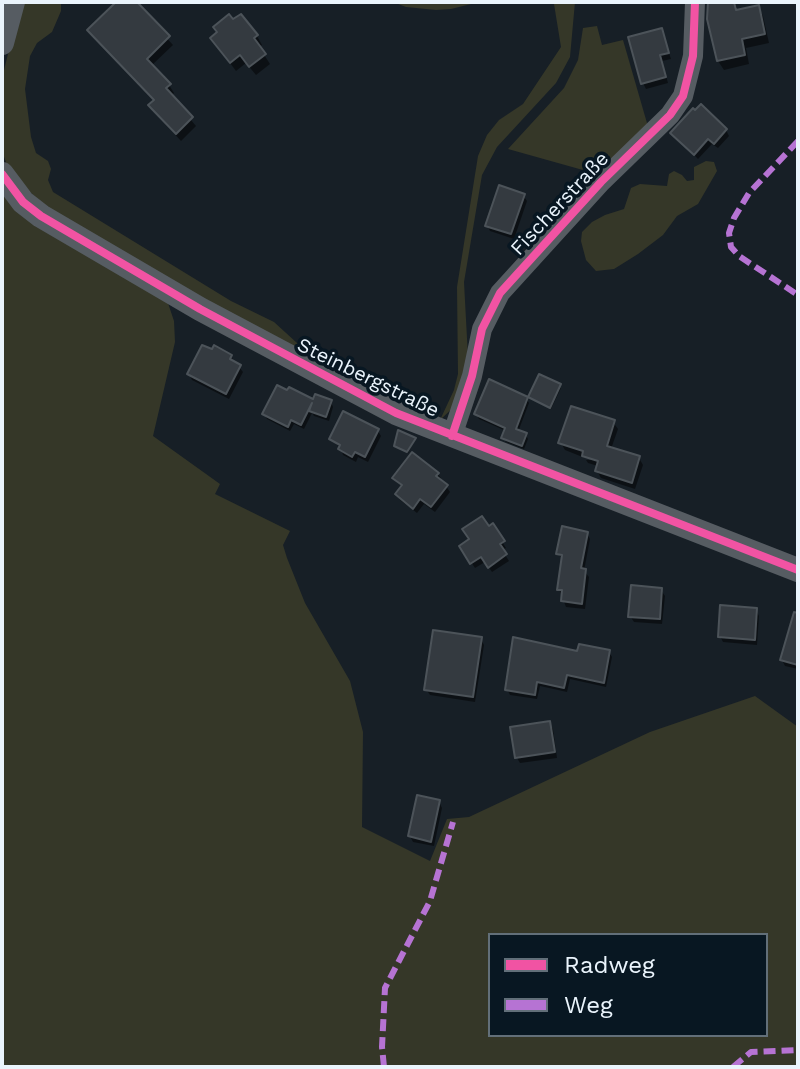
<!DOCTYPE html>
<html>
<head>
<meta charset="utf-8">
<style>
  body { margin:0 }
  #map { position:relative; width:800px; height:1069px; overflow:hidden; background:#171f26; font-family:"Work Sans",sans-serif }
  canvas { display:block }
  .frame { position:absolute; inset:0; border:4px solid #eaf4fc; pointer-events:none }
  .legend { position:absolute; left:488px; top:933px; width:280px; height:104px; box-sizing:border-box; background:#081722; border:2px solid #626f79; margin:0; padding:10px 14px; list-style:none; font-size:24px; color:#eaf4fc }
  .legend li { display:flex; align-items:center; gap:16px; height:40px }
  .legend b { width:40px; border:2px solid #626f79 }
</style>
</head>
<body>
<div id="map">
<canvas width="800" height="1069"></canvas>
<div class="frame"></div>
<ul class="legend">
<li><b style="height:10px;background:#f153a3"></b>Radweg</li>
<li><b style="height:10px;background:#b673d3"></b>Weg</li>
</ul>
</div>
<script>
const ctx = document.querySelector('canvas').getContext('2d');
ctx.lineJoin = 'round';
function fill(path, color) {
  ctx.fillStyle = color;
  ctx.fill(path, 'evenodd');
}
function poly(rows) {
  const path = new Path2D();
  for (const r of rows) {
    path.moveTo(r[0], r[1]);
    for (let i = 2; i < r.length; i += 2) path.lineTo(r[i], r[i + 1]);
  }
  return path;
}
function trace(path, color, width, dash) {
  ctx.strokeStyle = color;
  ctx.lineWidth = width;
  ctx.lineCap = dash ? 'butt' : 'round';
  ctx.setLineDash(dash || []);
  ctx.stroke(path);
}
function drawText(font, color, halo, rows, align = 'center') {
  ctx.font = font + ' "Work Sans",sans-serif';
  ctx.lineWidth = 7;
  ctx.setLineDash([]);
  ctx.textBaseline = 'middle';
  ctx.strokeStyle = halo;
  ctx.fillStyle = color;
  for (const [text, x, y, turn = 0] of rows) {
    ctx.save();
    ctx.translate(x, y);
    ctx.rotate((+turn || 0) * Math.PI / 180);
    ctx.textAlign = isNaN(turn) ? turn : align;
    if (halo) ctx.strokeText(text, 0, 0);
    ctx.fillText(text, 0, 0);
    ctx.restore();
  }
}
const green = poly([
  [21,2,61,2,61,11,52,32,37,43,30,56,25,89,31,137,36,153,48,161,51,169,48,180,53,192,231,301,274,322,320,364,46,209,8,168,2,151,2,78],
  [393,2,479,2,451,9,436,10,406,7],
  [542,2,575,2,570,57,556,83,497,147,482,175,464,282,468,357,458,403,440,420,454,390,458,374,457,287,478,156,487,135,499,120,523,104,561,47,554,4],
  [597,26,602,45,623,40,649,130,598,179,590,172,508,149,564,88,578,60,583,28],
  [706,161,714,162,717,171,698,204,677,216,663,235,638,254,614,269,596,271,586,260,581,241,582,232,592,222,605,215,624,209,631,188,640,184,667,186,669,174,674,171,682,175,687,181,694,180,694,167],
  [2,190,167,300,174,321,175,342,153,436,220,484,215,494,290,531,283,545,287,558,305,603,350,681,363,732,362,827,430,861,447,819,469,817,650,732,755,696,798,727,798,1067,2,1067],
  [490,935,766,935,766,1035,490,1035]
]);
const shadow = poly([
  [119,2,134,2,173,45,151,66,169,85,174,93,171,96,196,126,181,141,155,113,151,105,155,102,89,31],
  [709,2,735,2,738,12,758,7,763,16,769,43,746,48,749,64,724,70,718,61],
  [240,16,257,36,262,45,259,47,270,64,256,75,246,63,236,71,212,39],
  [661,30,671,59,662,61,668,83,646,89,643,83],
  [726,130,729,136,718,148,712,144,698,159,673,133],
  [523,195,527,201,514,239,490,231,487,225],
  [231,357,243,372,229,399,192,380,189,374],
  [540,377,561,388,551,409,529,398],
  [526,398,529,403,518,432,526,435,528,439,524,449,506,442,503,438,506,431,479,419,476,414],
  [314,402,331,402,333,407,329,421,314,416,312,413,304,429,294,424,290,431,267,419,264,414],
  [613,422,618,429,611,449,639,458,643,465,635,489,601,478,597,471,598,466,588,463,586,460,592,460,585,453,585,458,565,450,561,443],
  [378,431,381,436,368,462,358,457,356,462,343,455,341,448,331,439],
  [415,440,408,453,396,446],
  [438,474,450,492,435,512,424,504,417,513,400,500,397,495,402,487,395,478],
  [492,526,506,548,502,550,509,561,492,572,485,562,475,568,461,547],
  [587,533,590,539,584,571,589,577,585,609,566,607,559,589,562,559,558,553],
  [661,590,665,596,662,624,634,622,630,616],
  [756,610,759,616,757,645,723,642,720,636],
  [798,619,798,669,785,666,782,660],
  [481,639,484,645,475,702,430,695,426,689],
  [609,652,612,657,606,687,570,679,567,692,540,686,537,699,510,695,507,689,579,653],
  [549,723,553,729,557,758,520,763,517,758],
  [439,802,442,808,434,846,413,842,410,836]
]);
const building = poly([
  [116,2,137,2,170,36,147,59,171,84,166,88,193,117,176,134,148,105,154,100,87,30,116,2],
  [708,2,734,2,736,10,759,5,765,34,742,39,745,55,717,61,707,19,708,2],
  [229,14,233,19,241,14,258,35,254,38,266,54,249,67,240,55,230,63,210,38,217,32,213,27,229,14],
  [662,28,669,53,660,55,666,77,641,84,628,37,662,28],
  [701,104,727,129,714,144,708,139,694,155,670,133,693,108,695,110,701,104],
  [499,185,525,194,511,234,485,226,499,185],
  [202,345,212,349,214,345,232,355,230,359,241,365,226,394,187,374,202,345],
  [539,374,561,384,550,408,528,397,539,374],
  [489,379,528,397,516,429,527,433,522,446,501,438,505,428,474,414,489,379],
  [277,385,287,390,289,387,313,399,315,394,332,400,326,417,309,411,312,403,301,425,291,420,288,427,262,414,277,385],
  [571,406,615,420,607,446,640,456,632,483,595,471,598,461,582,456,583,451,558,443,571,406],
  [343,411,379,429,365,457,355,452,352,457,338,449,340,445,329,439,343,411],
  [398,430,416,438,407,452,394,446,398,430],
  [412,452,439,473,436,476,448,485,431,507,420,499,413,509,395,494,402,485,392,478,412,452],
  [482,516,489,526,493,523,505,541,500,544,507,554,488,568,481,557,470,564,459,546,469,539,462,529,482,516],
  [562,526,588,532,581,568,586,569,582,604,561,601,562,590,557,590,562,555,556,554,562,526],
  [631,585,662,588,660,619,628,617,631,585],
  [720,605,757,608,755,640,718,637,720,605],
  [794,612,798,613,798,665,780,660,794,612],
  [433,630,482,637,473,697,424,690,433,630],
  [513,637,577,651,579,644,610,650,604,683,567,675,564,688,537,682,535,695,505,690,513,637],
  [550,721,555,752,515,758,510,727,550,721],
  [417,795,440,800,431,842,408,836,417,795]
]);
const minor = poly([
  [452,436,472,376,482,329,500,293,601,182,670,115,683,96,693,56,695,2]
]);
const tertiary = poly([
  [2,43,13,2],
  [2,174,23,202,41,216,200,309,396,413,798,570]
]);
const quiet = poly([
  [798,141,749,193,734,218,729,233,731,247,739,256,798,295],
  [384,1067,382,1047,385,988,430,901,453,822],
  [733,1067,751,1052,798,1050]
]);
const cycleway = poly([
  [2,174,23,202,41,216,200,309,396,413,798,570],
  [452,436,472,376,482,329,500,293,601,182,670,115,683,96,693,56,695,2]
]);
const streetNames = [
  ["Fischerstraße",560,204,-47],
  ["Steinbergstraße",368,378,26]
];
fill(green, '#353728');
fill(shadow, '#0007');
fill(building, '#343a40');
trace(building, '#4c5359', 2);
trace(minor, '#565c62', 20);
trace(tertiary, '#565c62', 24);
trace(quiet, '#b673d3', 6, [12, 6]);
trace(cycleway, '#f153a3', 8);
drawText('20px', '#eaf4fc', '#081722', streetNames);
</script>
</body>
</html>
